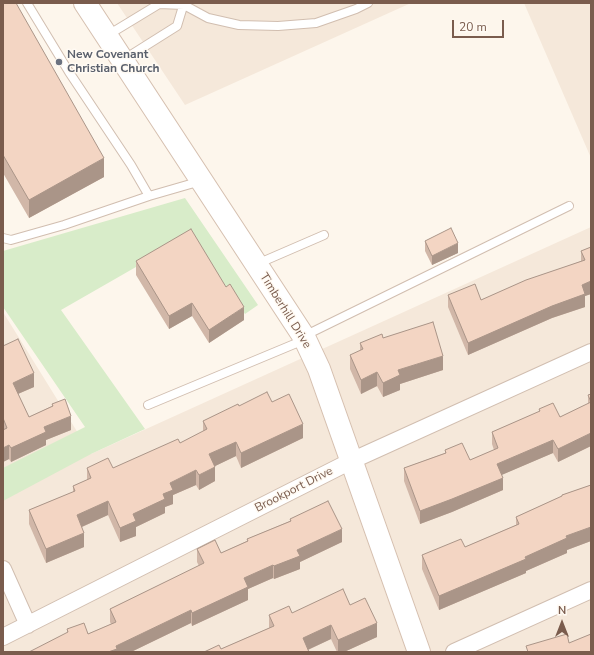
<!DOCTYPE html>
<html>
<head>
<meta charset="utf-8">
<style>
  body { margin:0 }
  #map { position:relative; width:594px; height:655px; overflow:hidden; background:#fdf6ec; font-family:"Nunito Sans",sans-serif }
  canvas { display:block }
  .frame { position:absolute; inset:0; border:4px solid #7a5c4d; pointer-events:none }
  .north { position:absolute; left:542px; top:603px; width:40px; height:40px; -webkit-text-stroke:3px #fffaf3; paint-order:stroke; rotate:0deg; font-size:11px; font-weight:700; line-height:16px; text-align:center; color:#7a5c4d }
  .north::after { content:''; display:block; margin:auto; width:14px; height:18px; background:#7a5c4d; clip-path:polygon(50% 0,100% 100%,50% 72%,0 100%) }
  .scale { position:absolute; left:452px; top:20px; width:52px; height:18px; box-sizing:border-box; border:2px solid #7a5c4d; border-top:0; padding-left:5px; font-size:12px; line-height:14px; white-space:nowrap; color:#7a5c4d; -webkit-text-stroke:3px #fffaf3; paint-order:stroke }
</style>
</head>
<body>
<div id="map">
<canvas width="594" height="655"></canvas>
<div class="frame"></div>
<div class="north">N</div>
<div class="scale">20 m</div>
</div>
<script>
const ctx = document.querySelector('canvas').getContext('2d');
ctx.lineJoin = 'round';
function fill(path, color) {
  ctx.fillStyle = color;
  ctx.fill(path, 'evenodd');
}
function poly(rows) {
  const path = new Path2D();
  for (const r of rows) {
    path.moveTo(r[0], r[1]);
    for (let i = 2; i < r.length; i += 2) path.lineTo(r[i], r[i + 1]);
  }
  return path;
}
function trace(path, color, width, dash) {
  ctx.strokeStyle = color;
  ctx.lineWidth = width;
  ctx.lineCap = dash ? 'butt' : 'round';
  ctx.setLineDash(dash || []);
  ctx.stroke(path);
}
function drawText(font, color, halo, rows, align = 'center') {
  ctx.font = font + ' "Nunito Sans",sans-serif';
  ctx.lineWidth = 3;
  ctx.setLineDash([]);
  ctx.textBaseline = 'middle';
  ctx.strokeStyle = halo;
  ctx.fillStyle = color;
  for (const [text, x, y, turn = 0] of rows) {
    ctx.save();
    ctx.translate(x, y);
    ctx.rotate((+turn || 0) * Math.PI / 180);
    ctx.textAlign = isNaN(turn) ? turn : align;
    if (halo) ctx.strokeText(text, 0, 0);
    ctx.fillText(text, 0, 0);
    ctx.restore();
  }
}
const residential = poly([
  [117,3,411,3,185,105],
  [524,3,591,3,591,158],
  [591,227,591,652,3,652,3,312,91,454]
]);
const green = poly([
  [185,198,258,305,245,314,190,236,61,310,145,429,91,454,3,501,3,468,85,427,3,307,3,251]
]);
const lane = poly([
  [27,3,69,72,131,165,149,196,201,181],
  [108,35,159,4,184,5,208,18,239,25,278,26,316,23,356,9,368,3],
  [123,60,177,26,184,3],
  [3,238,11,240,64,225,149,196],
  [257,264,324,235],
  [304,336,569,206],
  [148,405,304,340]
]);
const street = poly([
  [3,569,28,625],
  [3,637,351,461,591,352],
  [454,652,591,590]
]);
const secondary = poly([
  [85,3,304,337,319,369,419,652]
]);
const wall = poly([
  [3,3,104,177,29,218,3,173],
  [425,241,458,253,432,265,425,251],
  [591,247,591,294,585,296,585,307,552,318,468,355,448,307,448,295,481,300,581,261,581,251],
  [136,261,244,320,209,343,192,316,169,329,136,275],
  [383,338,443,370,400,384,400,390,383,397,377,386,361,394,350,369,350,355,360,351,360,343],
  [3,346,34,387,18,394,29,417,52,406,52,404,71,430,46,440,46,445,11,462,9,459,3,462],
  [591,394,591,446,558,462,553,453,501,475,503,490,452,512,420,524,404,481,404,468,445,453,445,450,470,460,494,450,492,444,492,432,539,412,539,409,560,417,588,404,588,395],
  [272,402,303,438,241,468,236,456,215,466,215,481,199,490,196,485,173,495,173,504,165,507,165,513,136,527,136,536,120,542,108,515,82,527,84,547,46,563,29,524,29,510,73,492,73,486,87,480,87,468,113,468,180,443,203,432,203,421,239,406],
  [591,485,591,541,567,550,567,553,526,571,526,573,439,610,422,569,422,555,465,547,516,525,516,517,562,496,562,495],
  [290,519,342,542,300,562,300,569,274,579,273,578,248,589,248,600,192,626,191,623,131,652,67,632,67,629,88,634,111,624,110,622,110,609,199,566,197,562,197,549,221,553,247,541,247,539,290,521],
  [350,605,377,637,344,652,337,652,331,639,308,650,221,649,269,628,269,615,292,613]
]);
const shadedWall = poly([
  [104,158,104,177,29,218,29,200],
  [458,243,458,253,432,265,432,256],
  [591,281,591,294,585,296,585,307,552,318,468,355,468,343,582,285],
  [192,303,192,316,169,329,169,316],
  [244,307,244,320,209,343,209,330],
  [443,356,443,370,400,384,400,390,383,397,383,383,398,370],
  [377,372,377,386,361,394,361,380],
  [34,373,34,387,13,396,13,383],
  [71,416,71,430,46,440,46,445,11,462,11,448,44,427],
  [303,424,303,438,241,468,241,453],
  [591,433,591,446,558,462,558,449],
  [553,440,553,453,497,477,497,464],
  [236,442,236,456,209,469,209,454],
  [9,445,9,459,3,462,3,448],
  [215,467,215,481,199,490,199,475],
  [196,470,196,485,173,495,173,504,165,507,165,513,136,527,136,536,120,542,120,528,133,514,163,494,170,483],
  [503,478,503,490,452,512,420,524,420,511],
  [108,501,108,515,77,529,77,515],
  [591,527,591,541,567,550,567,553,526,571,526,573,439,610,439,596,525,557,566,536],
  [342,529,342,542,300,562,300,569,274,579,274,566,297,550],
  [84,533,84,547,46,563,46,549],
  [273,565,273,578,248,589,248,600,192,626,192,613,244,578],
  [191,610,191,623,131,652,108,652,116,646],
  [377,623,377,637,344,652,338,652,338,640],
  [331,625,331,639,303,652,303,638]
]);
const building = poly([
  [3,3,16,3,104,158,29,200,3,155,3,3],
  [451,228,458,243,432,256,425,241,451,228],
  [191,229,226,287,230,284,244,307,209,330,192,303,169,316,136,261,191,229],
  [591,247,591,281,582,285,585,294,552,306,468,343,448,295,475,284,481,300,526,280,585,260,581,251,591,247],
  [433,322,443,356,398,370,400,375,383,383,377,372,361,380,350,355,363,349,360,343,382,334,383,338,433,322],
  [18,339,34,373,13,383,29,417,53,406,52,404,65,399,71,416,44,427,46,432,11,448,9,445,3,448,3,430,7,428,3,418,3,346,18,339],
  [267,392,272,402,289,394,303,424,241,453,236,442,209,454,215,467,199,475,196,470,170,483,173,490,163,494,165,499,133,514,136,521,120,528,108,501,77,515,84,533,46,549,29,510,75,491,73,486,91,478,87,468,108,458,113,468,178,439,180,443,207,429,203,421,238,404,239,406,267,392],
  [591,394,591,402,588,395,591,394],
  [591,402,591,433,558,449,553,440,497,464,503,478,452,499,420,511,404,468,446,453,445,450,462,443,470,460,498,448,492,432,540,411,539,409,553,403,560,417,591,402],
  [591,485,591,527,566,536,567,538,525,557,526,559,439,596,422,555,461,539,465,547,519,524,516,517,562,496,562,495,591,485],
  [328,501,342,529,297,550,300,556,274,566,273,565,244,578,248,587,192,613,191,610,116,646,117,649,108,652,29,652,68,632,67,629,84,623,88,634,116,622,110,609,204,563,197,549,215,540,221,553,248,541,247,539,291,521,290,519,328,501],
  [343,589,350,605,365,598,377,623,338,640,331,625,303,638,309,652,204,652,219,645,221,649,274,626,269,615,289,606,292,613,343,589],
  [567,634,569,643,591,634,591,652,528,652,526,646,567,634]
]);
const markers = [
  [59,62,4,"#6b7280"]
];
const worshipNames = [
  ["New Covenant",67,55],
  ["Christian Church",67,69]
];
const streetNames = [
  ["Timberhill Drive",285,311,58],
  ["Brookport Drive",294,490,-27]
];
fill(residential, '#f5e8da');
fill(green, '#d8ecc9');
trace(lane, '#d1beb0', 10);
trace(street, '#d1beb0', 18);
trace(secondary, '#d6c0b0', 24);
trace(lane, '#fff', 8);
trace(street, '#fff', 16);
trace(secondary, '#fff', 22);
fill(wall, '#d1b7a8');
fill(shadedWall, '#aa9588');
fill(building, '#f3d5c3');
trace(building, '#aa9588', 1);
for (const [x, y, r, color] of markers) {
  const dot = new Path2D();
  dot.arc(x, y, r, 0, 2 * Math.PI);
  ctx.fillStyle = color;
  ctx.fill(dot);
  trace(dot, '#fffaf3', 1.5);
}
drawText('bold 12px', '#5b616d', '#fffaf3', worshipNames, 'left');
drawText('12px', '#7a5c4d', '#fffaf3', streetNames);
</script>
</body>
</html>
